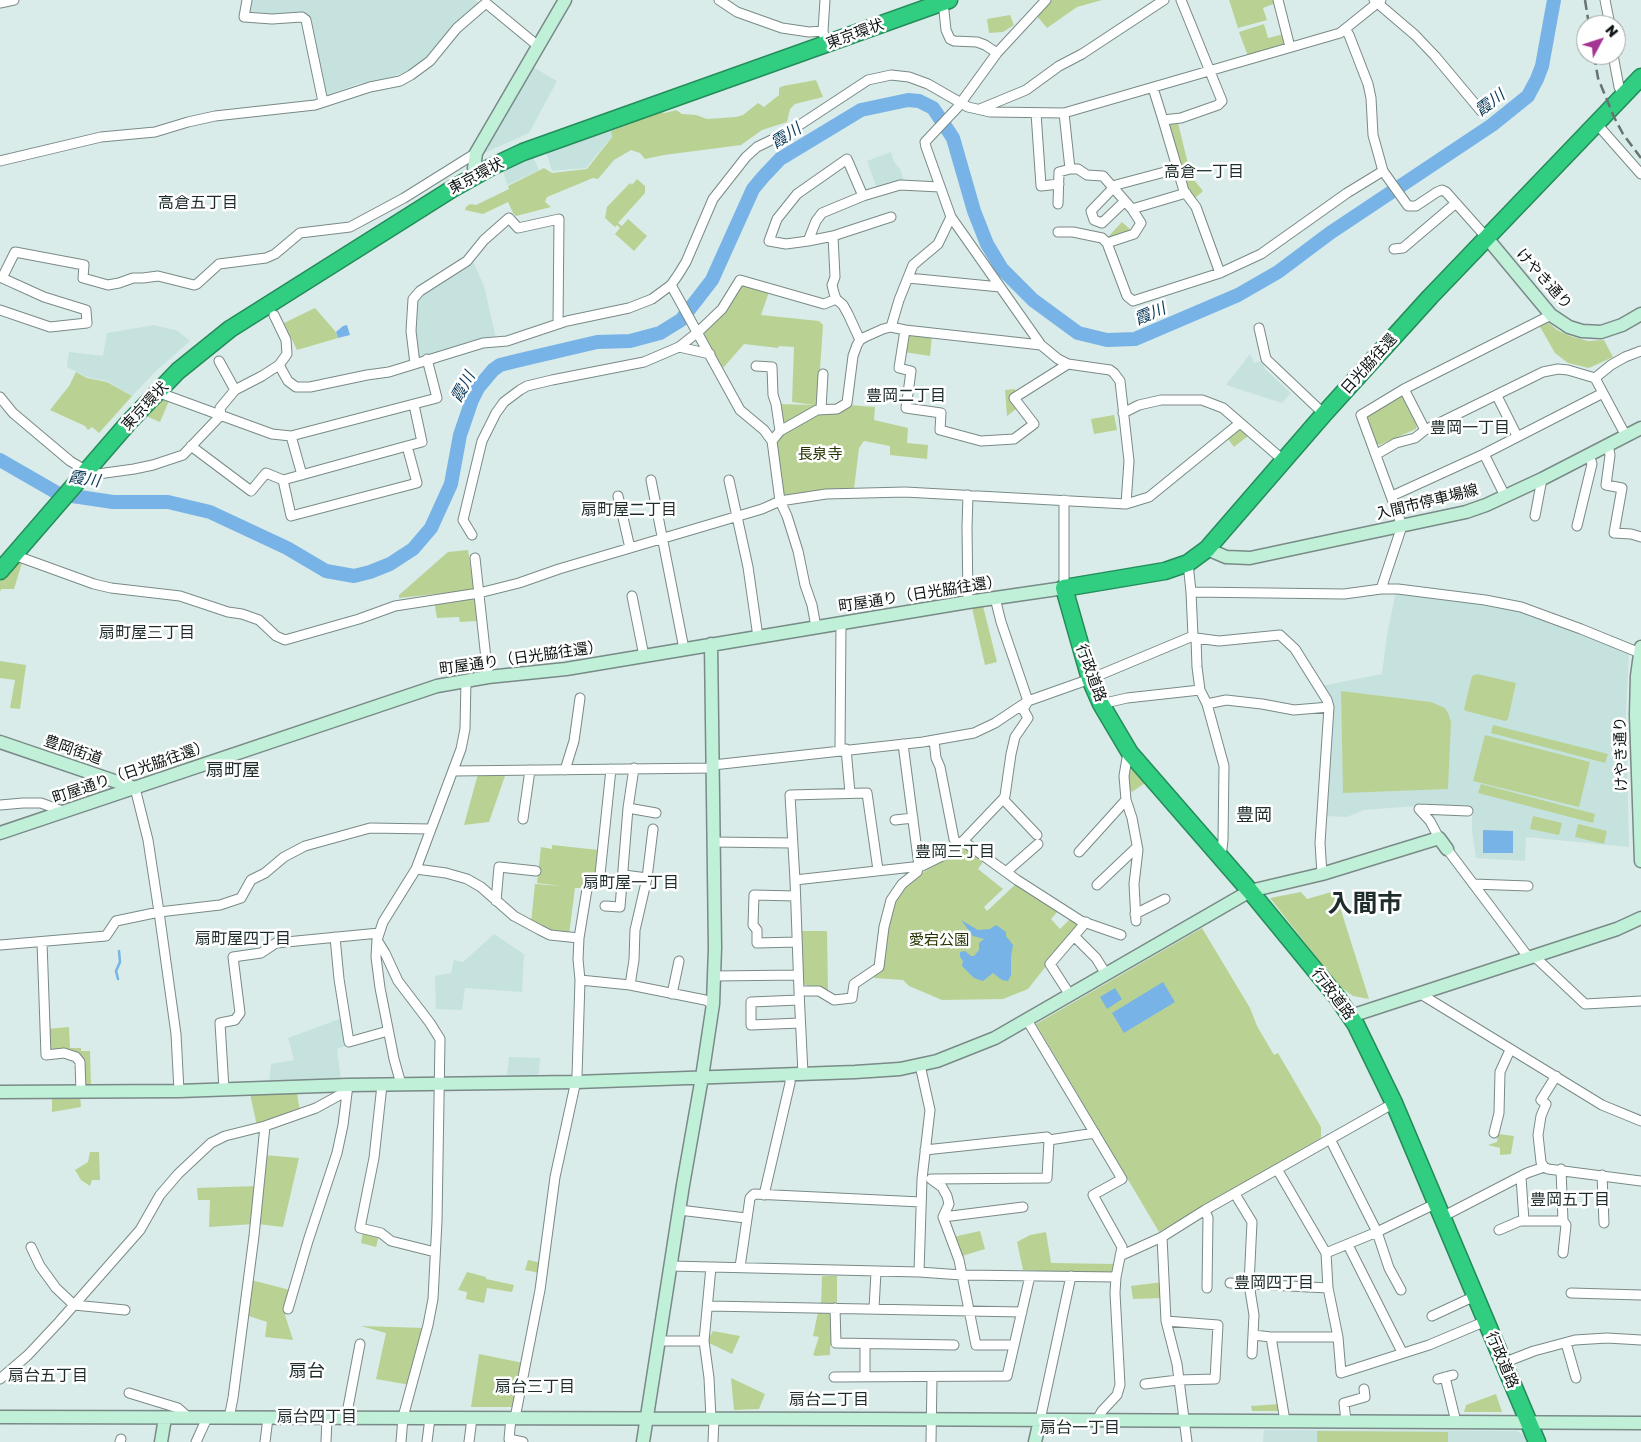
<!DOCTYPE html>
<html>
<head>
<meta charset="utf-8">
<style>
  body { margin:0 }
  #map { position:relative; width:1641px; height:1442px; overflow:hidden; background:#d9ece9; font-family:"Golos Text",sans-serif }
  canvas { display:block }
  .north { position:absolute; left:1576px; top:15px; width:50px; height:50px; box-sizing:border-box; background:#fff; border:1px solid #9ea1a0; border-radius:50%; rotate:50deg; font-size:14px; font-weight:700; line-height:20px; text-align:center; color:#0c1312 }
  .north::after { content:''; display:block; margin:auto; width:18px; height:22px; background:#a53592; clip-path:polygon(50% 0,100% 100%,50% 72%,0 100%) }
</style>
</head>
<body>
<div id="map">
<canvas width="1641" height="1442"></canvas>
<div class="north">N</div>
</div>
<script>
const ctx = document.querySelector('canvas').getContext('2d');
ctx.lineJoin = 'round';
function fill(path, color) {
  ctx.fillStyle = color;
  ctx.fill(path, 'evenodd');
}
function poly(rows) {
  const path = new Path2D();
  for (const r of rows) {
    path.moveTo(r[0], r[1]);
    for (let i = 2; i < r.length; i += 2) path.lineTo(r[i], r[i + 1]);
  }
  return path;
}
function trace(path, color, width, dash) {
  ctx.strokeStyle = color;
  ctx.lineWidth = width;
  ctx.lineCap = dash ? 'butt' : 'round';
  ctx.setLineDash(dash || []);
  ctx.stroke(path);
}
function drawText(font, color, halo, rows, align = 'center') {
  ctx.font = font + ' "Golos Text","Noto Sans JP",sans-serif';
  ctx.lineWidth = 5;
  ctx.setLineDash([]);
  ctx.textBaseline = 'middle';
  ctx.strokeStyle = halo;
  ctx.fillStyle = color;
  for (const [text, x, y, turn = 0] of rows) {
    ctx.save();
    ctx.translate(x, y);
    ctx.rotate((+turn || 0) * Math.PI / 180);
    ctx.textAlign = isNaN(turn) ? turn : align;
    if (halo) ctx.strokeText(text, 0, 0);
    ctx.fillText(text, 0, 0);
    ctx.restore();
  }
}
const built = poly([
  [251,0,475,0,479,3,455,24,431,54,410,70,392,77,357,84,328,95,324,93,310,18,303,13,263,16,250,15,248,12],
  [533,67,557,81,529,133,484,153],
  [610,129,612,136,586,168,552,171,546,152],
  [891,152,894,162,900,169,904,181,877,188,867,161],
  [533,157,539,170,507,185,503,171],
  [472,259,484,286,496,338,482,339,417,358,414,343,418,296],
  [154,325,178,331,190,341,156,371,132,396,107,381,87,377,67,367,69,352,103,356,107,333],
  [1250,354,1254,363,1263,361,1265,369,1291,393,1282,403,1226,385],
  [1396,592,1497,605,1528,613,1629,653,1626,711,1629,847,1526,837,1525,861,1476,858,1472,830,1472,810,1417,806,1364,810,1347,817,1325,816,1333,706,1321,686,1382,674,1387,635],
  [494,934,524,954,522,992,465,988,462,1010,436,1009,435,976,451,973,454,960,463,962],
  [342,1018,348,1045,337,1049,341,1080,269,1081,271,1064,294,1060,288,1038],
  [509,1057,540,1058,539,1073,537,1077,510,1077,507,1074],
  [1264,1430,1517,1431,1528,1438,1530,1442,1263,1442]
]);
const green = poly([
  [1050,0,1102,0,1077,7,1047,28,1036,15],
  [1229,0,1275,0,1276,3,1263,8,1267,20,1238,28],
  [1010,15,1014,25,1003,32,989,33,987,19],
  [1264,24,1268,38,1284,34,1287,45,1248,56,1239,32],
  [816,80,823,97,795,104,790,109,787,122,762,130,741,145,664,155,645,159,640,153,631,150,614,160,598,179,593,178,547,197,545,202,551,207,516,216,513,213,508,202,483,214,465,210,466,207,470,204,476,205,509,189,508,186,544,168,552,173,587,169,612,137,611,131,628,124,660,112,665,113,676,110,682,114,696,115,707,119,736,117,743,115,758,103,764,107,779,95,779,88,783,86],
  [1178,123,1191,176,1203,191,1194,199,1186,188,1168,125],
  [637,179,645,186,645,193,618,223,622,226,628,219,647,236,634,251,615,234,620,228,617,225,615,227,605,218,607,207,630,183,632,185],
  [1122,222,1133,232,1106,239],
  [743,284,769,292,761,315,819,321,823,325,818,399,816,400,819,407,783,426,779,404,814,405,792,402,794,347,779,346,778,348,744,344,723,368,704,334,707,328,740,285],
  [315,308,335,331,338,338,297,350,284,323],
  [1545,322,1549,323,1557,330,1570,336,1588,341,1604,340,1613,357,1589,368,1568,363,1555,353,1539,325],
  [910,334,932,336,930,356,904,352,907,336],
  [76,372,87,378,107,382,132,396,99,433,92,427,88,430,85,426,50,410,69,386],
  [1015,389,1016,404,1014,406,1016,409,1007,416,1005,390],
  [1400,396,1404,398,1417,424,1416,429,1379,445,1376,444,1367,419,1368,416],
  [162,398,169,401,160,422,148,417,149,412],
  [849,405,875,407,874,420,908,428,907,443,928,445,927,459,890,455,890,446,864,441,859,448,854,489,784,495,777,443,782,434,812,416],
  [1114,415,1117,430,1094,434,1091,419],
  [1238,430,1240,430,1248,436,1234,447,1228,439],
  [468,550,474,590,399,598,399,595,448,552],
  [19,562,22,563,14,589,1,589,0,592,0,581,16,563],
  [475,598,478,621,460,622,459,617,437,618,434,601],
  [983,606,997,662,985,665,972,608],
  [0,661,26,665,20,709,10,708,15,680,0,678],
  [1477,674,1516,683,1508,719,1505,721,1466,711,1464,709,1472,676],
  [1341,691,1431,702,1445,708,1449,715,1451,723,1448,789,1343,793],
  [1493,725,1608,754,1605,763,1491,733],
  [1485,735,1590,762,1579,807,1473,781],
  [1130,764,1145,783,1132,792,1127,786,1127,776],
  [506,773,489,822,464,825,478,774],
  [1481,784,1595,814,1593,823,1478,793],
  [1533,816,1562,823,1559,835,1530,829],
  [1578,824,1607,831,1604,844,1575,837],
  [552,845,599,850,597,878,594,880,585,880,584,888,575,888,569,935,550,933,531,923,535,884,562,886,537,883,541,847,552,849],
  [965,845,985,859,978,869,1003,889,984,907,987,911,1017,883,1059,910,1051,919,1060,929,1071,918,1080,923,1028,989,1003,999,942,1000,909,986,903,980,874,978,878,967,886,928,899,891,907,882,941,862,961,846],
  [1335,891,1369,999,1353,996,1339,986,1270,898,1301,892,1307,899],
  [1202,928,1250,1008,1257,1026,1274,1055,1278,1053,1321,1127,1321,1138,1159,1232,1036,1024],
  [802,931,827,931,828,992,803,984],
  [69,1027,70,1048,81,1048,81,1051,90,1051,91,1085,83,1085,83,1062,49,1053,47,1029],
  [297,1093,300,1111,257,1126,250,1094],
  [80,1096,81,1107,52,1112,52,1097],
  [1498,1134,1514,1136,1511,1154,1500,1155,1500,1148,1488,1145,1497,1142],
  [90,1152,99,1152,100,1180,92,1180,90,1186,81,1180,75,1170,88,1162],
  [264,1155,299,1158,283,1227,258,1224],
  [257,1186,254,1224,209,1227,210,1200,198,1200,197,1188],
  [980,1231,985,1249,962,1256,953,1237],
  [363,1232,379,1236,376,1247,361,1243],
  [1046,1232,1051,1263,1115,1264,1114,1275,1023,1270,1017,1242,1030,1235],
  [528,1260,542,1263,540,1273,525,1270],
  [467,1272,486,1277,486,1279,514,1285,512,1292,487,1288,484,1303,466,1299,467,1292,458,1290],
  [822,1276,837,1276,837,1305,821,1305],
  [251,1280,290,1290,285,1315,293,1340,265,1337,267,1322,246,1315],
  [1163,1282,1163,1298,1133,1299,1131,1286],
  [818,1312,832,1312,833,1342,830,1347,830,1355,816,1356,813,1355,819,1337,813,1336],
  [361,1326,425,1328,410,1385,376,1379,386,1333],
  [713,1331,740,1336,732,1354,707,1342],
  [479,1354,523,1363,515,1407,471,1407],
  [731,1378,765,1394,759,1409,734,1410],
  [1496,1394,1502,1412,1464,1412,1466,1405],
  [1280,1404,1282,1411,1252,1411,1251,1406],
  [1317,1431,1448,1432,1448,1442,1317,1442]
]);
const water = poly([
  [347,325,350,335,338,338,336,332,343,326],
  [1483,830,1513,831,1513,853,1483,853],
  [961,920,978,930,990,929,996,925,1006,932,1006,936,1013,945,1011,957,1011,975,1008,981,1002,980,993,973,983,981,974,978,962,966,963,961,960,957,960,952,965,951,971,956,974,956,979,950,979,943,984,939,973,936],
  [1163,982,1175,1002,1124,1033,1112,1013],
  [1115,988,1122,999,1107,1009,1100,997]
]);
const stream = poly([
  [118,979,116,971,120,962,119,951]
]);
const river = poly([
  [0,460,59,494,113,502,168,502,210,512,287,548,326,571,354,576,370,572,390,564,413,549,431,528,451,484,460,435,472,400,478,388,493,370,500,365,516,361,597,342,630,341,660,333,681,320,712,280,753,189,763,177,780,159,861,110,908,100,919,101,933,108,953,138,974,211,987,244,1002,269,1033,300,1078,333,1107,340,1135,339,1238,295,1278,272,1330,233,1492,125,1528,96,1537,79,1542,66,1554,0]
]);
const street = poly([
  [247,0,244,17,272,19,302,17,306,20,323,102],
  [719,0,737,12,782,28,809,32,823,31],
  [1046,0,997,53,957,108,925,142,926,147,951,217,1041,345,1058,359,1068,364,1110,370,1114,373,1120,381,1129,461,1126,504],
  [1278,0,1290,47],
  [1374,0,1415,35,1435,56,1481,111],
  [1605,0,1610,25],
  [0,3,14,0],
  [944,11,946,30,950,39,954,41,977,42,985,45,997,53],
  [1345,29,1349,35,1368,84,1371,98,1373,135,1383,171,1408,206,1416,206,1437,192,1442,190,1446,192,1487,238],
  [824,36,823,31,825,0],
  [1613,55,1619,87,1624,95],
  [1153,88,1163,120,1184,191,1196,207,1220,273],
  [980,109,1026,90,1059,66,1082,54,1164,0],
  [1036,113,1041,186,1059,184],
  [1064,113,1070,169,1078,169,1087,175,1103,176,1132,209,1186,193],
  [1163,120,1181,118,1218,105,1222,101,1181,0],
  [1596,123,1641,174],
  [0,161,101,137,155,132,188,122,215,116,315,105,370,87,400,81,411,75,430,61,457,28,486,3,538,46],
  [863,196,847,159,797,194,777,219,769,241,786,244,808,241,833,236,891,217],
  [1125,201,1102,223,1094,220,1091,211,1116,185,1176,169],
  [1058,204,1059,172,1070,169],
  [1058,232,1073,232,1102,238,1107,243,1127,296,1133,301,1220,273,1261,254,1347,193,1383,171],
  [833,236,835,277,832,285,834,293,836,299,843,305,848,314,860,340],
  [808,241,816,221,822,213,863,196,900,185,940,187],
  [1107,243,1134,234,1141,223,1132,209],
  [1394,249,1403,248,1456,203],
  [0,277,44,297,86,310,87,323,50,327,0,310],
  [2,278,15,252,84,265,83,278,108,285,119,283,133,278,143,278,158,276,194,285,197,284,219,264,266,258,275,254,300,233,350,227,404,198,476,153],
  [908,278,1000,287],
  [671,285,740,410,764,430,772,441,780,501,787,516,798,551,805,585,812,605,816,627],
  [891,327,899,300,913,265,938,244,951,217],
  [1259,328,1266,359,1324,414],
  [905,330,899,368,911,371,906,408,941,413,940,430,981,441,1014,439,1034,424,1014,398,1068,364],
  [679,347,710,354],
  [219,361,235,390],
  [415,364,411,331,413,299,420,291,467,261,484,240,509,218,518,228,559,219,558,324],
  [279,365,288,381,296,387,310,387,367,375,389,372,483,343,507,341,567,321,629,308,652,299,671,285,678,275,686,262,713,199,746,157,757,147,792,130,868,80,891,75,909,77,928,84,968,107,990,112,1064,113,1340,33,1381,0],
  [756,366,772,367,773,395,776,404,780,431],
  [1595,378,1611,365,1625,357,1641,351],
  [1404,389,1425,430],
  [157,392,272,434,291,436,437,398,427,359],
  [1497,396,1517,436],
  [0,397,13,413,70,461,80,467],
  [821,409,823,374],
  [1123,413,1139,405,1161,400,1202,400,1223,408,1283,460],
  [291,436,302,475],
  [772,441,780,431,817,410,837,409,847,403,853,356,857,345,860,340,865,337,883,329,891,327,905,330,1041,345],
  [1608,445,1610,455,1606,485,1622,488,1614,533,1631,534,1641,537],
  [191,446,251,491,266,473,283,480],
  [407,446,417,483,291,516,283,480,407,446,422,442,414,405],
  [1377,454,1396,443,1415,438,1425,430,1543,372,1558,369,1568,370,1595,378,1626,436],
  [1484,454,1505,496],
  [88,470,98,474,134,469,153,465,183,455,221,415,220,408,235,390,262,376,279,365,287,354,286,340,274,315],
  [651,480,684,649],
  [729,480,748,567,758,637],
  [618,496,630,548],
  [1392,496,1484,454,1603,393],
  [1064,500,1064,588],
  [1535,516,1542,479],
  [1577,526,1592,464,1589,455],
  [472,535,463,520,482,441,496,413,504,402,520,390,527,386,552,380,644,362,679,347,698,332,722,309,740,280,824,304,836,299],
  [14,555,94,584,111,588,180,596,228,612,242,614,259,620,276,636,285,640,359,619,395,606,479,593,519,583,559,569,762,509,780,501,826,494,905,492,1126,504,1149,497,1240,423],
  [475,558,488,677],
  [1188,563,1191,592,1193,636,1196,638,1197,667,1200,690,1207,704,1224,766,1223,840,1222,849,1218,854],
  [1381,589,1402,526,1361,415,1404,389,1551,315],
  [1191,592,1344,594,1381,589,1398,589,1485,600,1521,607,1581,629,1640,653],
  [632,596,644,656],
  [995,598,1001,622,1028,701],
  [968,602,967,527,968,495],
  [1196,638,1219,641,1280,635,1295,649,1327,700,1329,707,1320,843,1322,874],
  [1101,704,1127,698,1200,690],
  [1207,704,1226,700,1262,704,1294,710,1329,707],
  [934,740,936,758,940,767,954,839,958,845],
  [846,749,850,793],
  [840,750,841,623],
  [1130,753,1127,758,1124,776,1126,800,1132,818,1138,850,1134,884,1136,921],
  [713,765,923,742,974,733,995,723,1028,701,1090,679,1193,636],
  [611,769,599,884,588,883,579,938,578,959,580,980,630,985,705,1000,713,1004],
  [565,770,574,741,580,698],
  [453,771,713,768],
  [135,788,148,840,159,912,176,1034,179,1091],
  [1003,799,1037,835],
  [0,805,23,803,41,803,65,812],
  [628,808,656,813],
  [1419,809,1468,811],
  [1419,809,1430,821,1439,838],
  [523,819,530,770],
  [895,820,913,818],
  [963,841,1017,880,1081,921,1121,935],
  [713,842,792,843],
  [1447,849,1529,958],
  [1079,852,1126,800],
  [416,869,446,873,467,879,481,887,514,916,540,930,550,935,579,938],
  [878,870,867,793,790,795,795,880,922,866,950,852,963,841,1003,799,1005,796,1011,754,1015,737,1028,718,1023,709,1028,701],
  [1006,872,1038,844],
  [624,875,647,878],
  [795,880,799,991],
  [1473,884,1528,886],
  [1097,885,1137,847],
  [795,896,754,895,753,925,757,930,757,943,797,942],
  [496,901,499,867,536,871],
  [605,906,620,907,628,808,634,768],
  [1135,914,1165,899],
  [1074,936,1096,958,1106,974],
  [335,937,339,979,349,1042,388,1031],
  [377,940,385,953,398,981,430,1023,440,1039,437,1221,433,1299,428,1325,403,1417,401,1442],
  [42,942,46,1055,64,1053,76,1057,80,1062,81,1091],
  [0,945,106,936,116,921,159,912,220,905,241,898,251,880,265,873,284,857,305,846,370,828,431,829],
  [1534,956,1585,1004,1641,1001],
  [715,976,798,975],
  [630,985,634,960,635,930,647,878,653,829],
  [1419,993,1602,1105,1641,1121],
  [672,994,679,961],
  [1070,995,1050,964,1086,922],
  [799,1000,751,1002,751,1025,800,1023],
  [1027,1020,1122,1179,1093,1195,1122,1247,1116,1277,1115,1293,1120,1385,1117,1395,1102,1411,1097,1420],
  [803,1074,799,991,819,991,834,1000,852,998,854,984,879,967,884,927,891,900,902,884,917,872,919,866,903,744],
  [401,1084,394,1059,380,988,376,957,377,940,383,922,416,869,461,749,465,729,466,680],
  [382,1085,374,1158,360,1228,381,1233,391,1241,435,1252],
  [224,1089,220,1023,235,1020,240,1013,233,957,261,953,276,943,379,933],
  [1494,1133,1499,1113,1500,1072,1510,1050],
  [1330,1139,1377,1232,1389,1268,1401,1290],
  [925,1150,1047,1137,1049,1140,1095,1133],
  [1544,1167,1541,1162,1538,1135,1541,1116,1546,1104,1541,1100,1556,1076],
  [1602,1175,1604,1223],
  [1521,1177,1524,1221,1563,1221,1561,1169],
  [931,1179,942,1187,947,1196,949,1204,943,1217,959,1260,976,1345,1014,1345],
  [933,1179,1047,1178,1049,1140],
  [1235,1194,1252,1222,1249,1284,1254,1315,1252,1354],
  [764,1195,790,1083,790,1074],
  [679,1210,746,1218],
  [1205,1210,1208,1218,1207,1288],
  [943,1217,1023,1207],
  [1442,1217,1527,1173,1544,1167,1548,1169,1641,1181],
  [1563,1221,1566,1225,1563,1253],
  [1499,1230,1520,1221,1524,1221],
  [1162,1237,1166,1321,1177,1364,1187,1442],
  [1348,1245,1402,1352],
  [31,1247,40,1266,56,1288,74,1305,125,1310],
  [1326,1253,1377,1232,1437,1203],
  [1120,1256,1162,1237,1205,1210,1394,1103],
  [670,1266,919,1272,962,1275,1116,1277],
  [711,1267,704,1341,709,1378,711,1419],
  [740,1267,750,1198,754,1194,921,1202],
  [919,1272,922,1179,930,1110,920,1065],
  [1230,1283,1328,1288,1326,1253,1277,1169],
  [1328,1288,1338,1337,1341,1373,1429,1345,1486,1321],
  [1571,1293,1641,1295],
  [708,1306,1022,1312],
  [835,1308,836,1343,954,1345],
  [874,1308,876,1272],
  [288,1309,308,1241,337,1153,343,1125,348,1085],
  [1432,1316,1475,1296],
  [1253,1335,1271,1337,1338,1337],
  [1271,1337,1285,1421],
  [660,1341,704,1341],
  [1566,1343,1576,1378],
  [865,1344,865,1376],
  [1503,1363,1534,1351,1575,1340,1607,1338,1641,1340],
  [834,1377,1007,1376,1030,1276],
  [1445,1377,1456,1422],
  [0,1379,28,1355,59,1322,140,1230,160,1195,178,1174,211,1143,225,1136,265,1126,316,1108,347,1091],
  [1438,1379,1453,1375],
  [1145,1384,1178,1380,1215,1379,1218,1325,1166,1321],
  [129,1393,178,1408,188,1417],
  [229,1418,233,1398,254,1236,265,1126],
  [346,1418,360,1344],
  [511,1418,509,1439,523,1442],
  [515,1418,540,1290,555,1177,577,1076,580,980],
  [1040,1420,1071,1276],
  [1346,1421,1344,1403,1365,1397,1364,1389],
  [120,1442,121,1439],
  [196,1442,207,1418],
  [265,1442,268,1418],
  [326,1442,327,1418],
  [427,1442,430,1418],
  [469,1442,472,1418],
  [713,1442,714,1419],
  [931,1442,932,1377]
]);
const secondary = poly([
  [478,174,474,168,476,153,565,0],
  [1487,238,1551,315,1569,327,1582,331,1601,332,1622,325,1641,314],
  [1207,549,1226,557,1250,558,1466,512,1486,505,1542,479,1641,428],
  [1641,647,1637,676,1636,715,1641,861],
  [0,742,135,788],
  [0,833,437,686,488,677,566,669,968,602,1064,588],
  [1351,1016,1617,929,1641,918],
  [0,1092,179,1091,348,1085,576,1082,855,1072,900,1069,937,1061,995,1038,1250,891,1322,874,1439,838,1447,849],
  [0,1417,868,1419,1641,1423],
  [161,1442,165,1418],
  [643,1442,683,1185,702,1077,713,1004,715,948,711,644],
  [1035,1442,1040,1420]
]);
const highway = poly([
  [0,571,129,422,178,371,230,329,452,189,491,167,523,152,949,0],
  [1537,1442,1394,1103,1356,1025,1337,997,1250,891,1130,753,1101,704,1090,679,1064,588,1165,571,1188,563,1207,549,1324,414,1430,297,1641,77]
]);
const rail = poly([
  [1585,0,1589,25],
  [1594,55,1598,78,1614,117,1623,134,1641,158]
]);
const streetNames = [
  ["東京環状",855,34,-20],
  ["東京環状",476,176,-28],
  ["けやき通り",1544,279,48],
  ["日光脇往還",1369,364,-48],
  ["東京環状",145,406,-47],
  ["入間市停車場線",1427,502,-14],
  ["町屋通り（日光脇往還）",920,594,-9],
  ["町屋通り（日光脇往還）",521,658,-8],
  ["行政道路",1091,673,70],
  ["豊岡街道",73,750,19],
  ["けやき通り",1621,754,-91],
  ["町屋通り（日光脇往還）",131,772,-19],
  ["行政道路",1333,994,53],
  ["行政道路",1502,1360,67]
];
const parkNames = [
  ["長泉寺",820,454],
  ["愛宕公園",939,940]
];
const waterNames = [
  ["霞川",1490,103,-37],
  ["霞川",786,136,-33],
  ["霞川",1150,314,-23],
  ["霞川",463,387,-61],
  ["霞川",84,479,9]
];
const neighbourhoodNames = [
  ["高倉一丁目",1204,172],
  ["高倉五丁目",198,203],
  ["豊岡二丁目",906,396],
  ["豊岡一丁目",1470,428],
  ["扇町屋二丁目",629,510],
  ["扇町屋三丁目",147,633],
  ["豊岡三丁目",955,852],
  ["扇町屋一丁目",631,883],
  ["扇町屋四丁目",243,939],
  ["豊岡五丁目",1570,1200],
  ["豊岡四丁目",1274,1283],
  ["扇台五丁目",48,1376],
  ["扇台三丁目",535,1387],
  ["扇台二丁目",829,1400],
  ["扇台四丁目",317,1417],
  ["扇台一丁目",1080,1428]
];
const quarterNames = [
  ["扇町屋",233,770],
  ["豊岡",1254,815],
  ["扇台",307,1371]
];
const townNames = [
  ["入間市",1365,904]
];
fill(built, '#c6e2de');
fill(green, '#b9d293');
fill(water, '#77b3e7');
trace(stream, '#77b3e7', 2.5);
trace(river, '#77b3e7', 14);
trace(street, '#798a87', 11);
trace(secondary, '#798a87', 15);
trace(highway, '#248c5a', 19);
trace(street, '#fff', 9);
trace(secondary, '#c1f0d9', 12);
trace(highway, '#31cd80', 16);
trace(rail, '#677371', 2.5, [10, 5]);
drawText('15px', '#0c1312', '#fff', streetNames);
drawText('15px', '#253500', '#fff', parkNames);
drawText('italic 16px', '#073758', '#fff', waterNames);
drawText('16px', '#1e2d2b', '#fff', neighbourhoodNames);
drawText('18px', '#1e2d2b', '#fff', quarterNames);
drawText('bold 25px', '#1e2d2b', '#fff', townNames);
</script>
</body>
</html>
